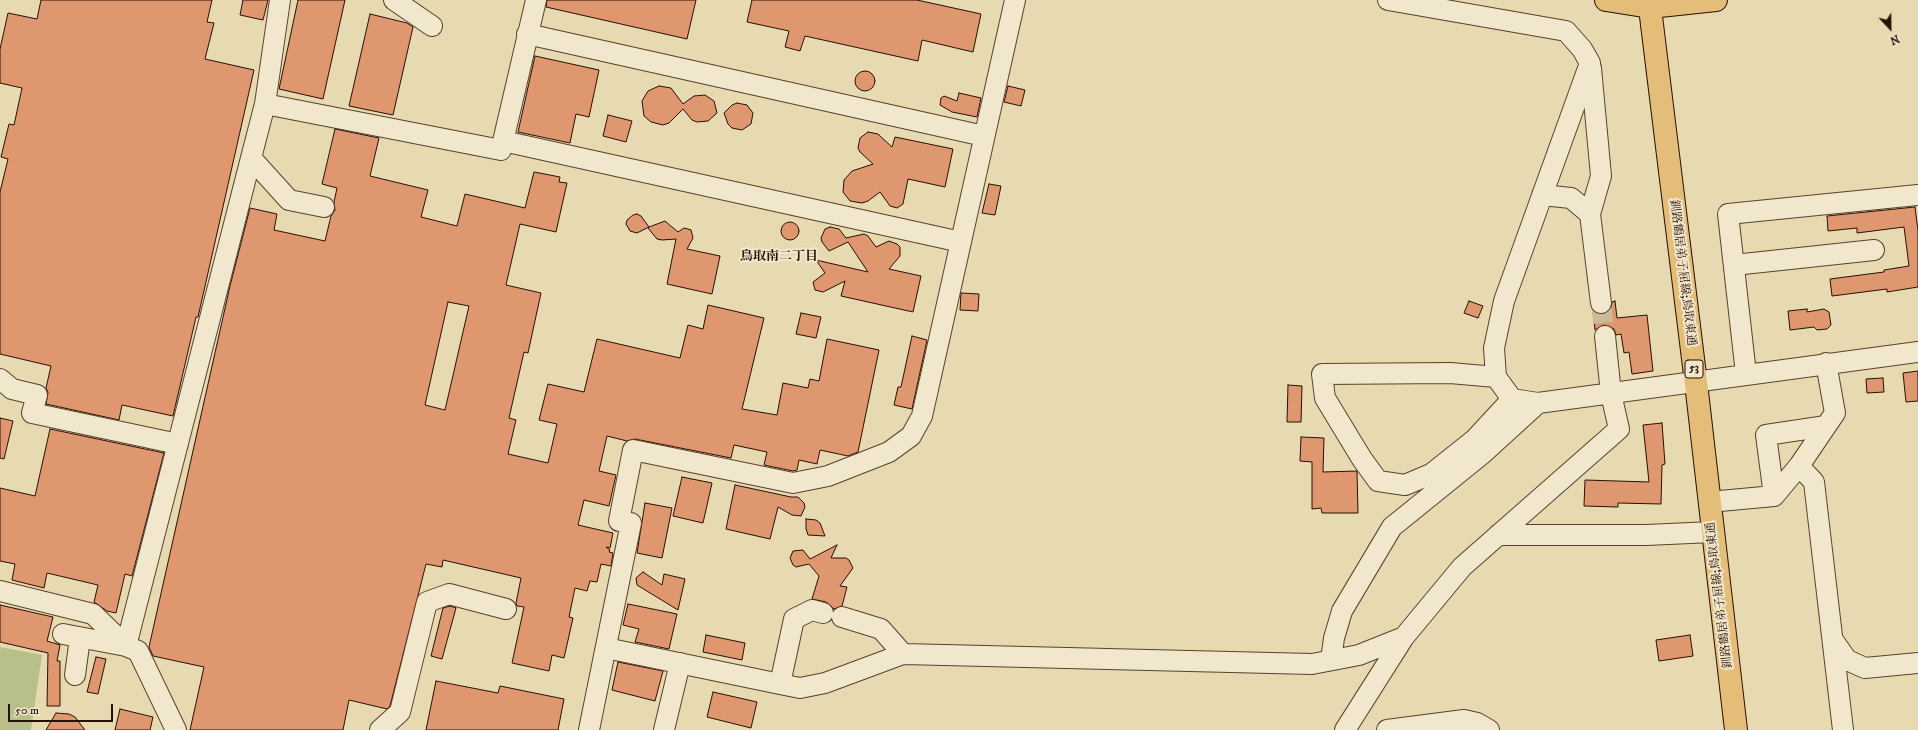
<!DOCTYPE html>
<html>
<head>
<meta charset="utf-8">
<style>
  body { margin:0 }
  #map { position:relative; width:1918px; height:730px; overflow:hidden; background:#e8dab0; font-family:"IM FELL DW Pica",serif }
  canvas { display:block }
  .north { position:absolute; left:1870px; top:8px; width:40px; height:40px; -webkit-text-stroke:3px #f0e7cc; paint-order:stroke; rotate:158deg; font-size:11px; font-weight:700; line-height:16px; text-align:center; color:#290e03 }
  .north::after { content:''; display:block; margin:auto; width:14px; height:18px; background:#290e03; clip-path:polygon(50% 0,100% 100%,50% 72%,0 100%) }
  .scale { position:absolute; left:8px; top:704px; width:105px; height:18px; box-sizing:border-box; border:2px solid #290e03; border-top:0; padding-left:5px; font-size:12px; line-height:14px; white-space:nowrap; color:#290e03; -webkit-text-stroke:3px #f0e7cc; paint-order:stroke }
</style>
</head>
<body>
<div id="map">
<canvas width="1918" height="730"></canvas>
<div class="north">N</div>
<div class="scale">50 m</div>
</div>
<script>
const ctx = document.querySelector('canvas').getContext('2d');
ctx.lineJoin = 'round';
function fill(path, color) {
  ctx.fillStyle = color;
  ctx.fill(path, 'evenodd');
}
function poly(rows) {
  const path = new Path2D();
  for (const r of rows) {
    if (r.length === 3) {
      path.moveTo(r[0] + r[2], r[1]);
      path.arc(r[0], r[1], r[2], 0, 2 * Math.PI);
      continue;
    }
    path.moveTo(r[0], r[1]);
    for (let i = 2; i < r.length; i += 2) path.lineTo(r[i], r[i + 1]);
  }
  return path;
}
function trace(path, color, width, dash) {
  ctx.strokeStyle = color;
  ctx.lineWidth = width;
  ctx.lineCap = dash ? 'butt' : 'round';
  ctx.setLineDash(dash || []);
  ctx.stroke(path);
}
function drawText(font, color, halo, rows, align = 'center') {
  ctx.font = font + ' "IM FELL DW Pica","Noto Serif JP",serif';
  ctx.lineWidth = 4;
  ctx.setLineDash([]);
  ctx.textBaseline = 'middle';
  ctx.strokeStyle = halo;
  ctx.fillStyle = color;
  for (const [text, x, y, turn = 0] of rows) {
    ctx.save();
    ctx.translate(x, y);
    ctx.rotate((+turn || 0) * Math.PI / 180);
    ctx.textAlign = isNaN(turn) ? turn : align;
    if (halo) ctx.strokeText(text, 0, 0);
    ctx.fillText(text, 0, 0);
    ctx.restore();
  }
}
const green = poly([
  [0,647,42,655,31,730,0,730]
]);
const building = poly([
  [41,0,212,0,207,22,214,23,205,59,254,70,198,317,196,317,173,416,122,405,119,420,46,404,48,392,46,388,51,366,0,354,0,192,8,159,1,157,9,124,14,125,22,88,0,83,0,49,8,13,37,19,41,0],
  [243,0,268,0,263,20,240,15,243,0],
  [298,0,345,0,323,99,279,89,298,0],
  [547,0,696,0,687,39,546,7,547,0],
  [752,0,917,0,981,14,973,52,922,40,918,61,805,36,800,51,785,47,789,31,747,22,752,0],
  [370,14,407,23,413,27,393,115,349,106,370,14],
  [535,56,599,70,589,117,576,114,570,143,518,132,535,56],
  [865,81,10],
  [659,86,671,88,683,104,694,96,705,95,714,101,717,113,708,121,697,122,692,120,683,109,669,123,663,125,651,122,644,116,642,101,648,91,659,86],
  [1008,86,1025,90,1021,106,1004,102,1008,86],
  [959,93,981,98,977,117,952,112,940,105,941,98,944,96,957,101,959,93],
  [737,103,747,105,753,113,751,124,742,130,732,128,728,124,724,113,732,105,737,103],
  [608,115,632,121,626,142,603,136,608,115],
  [335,129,379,138,370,176,428,190,421,217,457,226,465,194,525,208,534,172,560,177,559,182,567,183,556,232,520,224,506,285,541,293,528,353,524,352,509,418,516,420,508,454,548,463,557,424,539,420,548,384,584,392,597,339,680,358,688,325,703,329,708,305,764,318,742,409,777,415,783,383,808,388,810,379,819,381,827,339,879,350,858,452,848,456,820,450,817,464,799,460,797,470,793,471,764,465,767,452,734,445,731,458,635,439,627,441,607,436,599,471,616,475,609,506,584,500,578,525,613,533,610,548,606,547,610,550,609,552,613,553,611,566,601,564,597,582,590,581,587,591,575,588,569,617,573,618,564,658,552,655,549,671,512,663,524,607,517,606,516,603,521,578,443,560,442,567,426,564,390,706,387,709,349,700,343,730,190,730,204,667,153,656,149,647,230,286,250,208,277,214,274,230,325,241,331,216,335,210,334,202,337,188,322,184,335,129],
  [448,302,469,306,445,410,425,405,448,302],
  [868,132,878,134,892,147,895,137,953,149,945,187,908,179,903,204,897,208,890,206,880,192,868,201,862,203,850,201,843,192,844,180,852,171,873,164,860,152,858,148,860,138,868,132],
  [989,184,1001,186,995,215,982,213,989,184],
  [1915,207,1918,230,1918,287,1887,292,1887,289,1832,296,1830,279,1884,272,1884,270,1909,266,1904,227,1857,233,1857,228,1828,231,1827,216,1915,207],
  [637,214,641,216,649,227,665,221,678,232,684,228,688,229,691,230,693,238,687,249,720,256,712,294,667,284,676,239,662,240,657,239,648,228,649,227,637,233,630,231,626,224,627,220,633,215,637,214],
  [790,231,9],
  [830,227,839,229,846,238,864,234,868,236,876,247,889,241,897,244,900,247,900,256,889,269,921,276,913,312,841,296,845,281,823,292,815,290,813,282,825,273,816,260,868,272,848,242,829,251,822,242,821,238,825,229,830,227],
  [961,293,979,294,978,311,960,310,961,293],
  [1469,301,1483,306,1478,318,1464,313,1469,301],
  [1615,301,1617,318,1647,315,1653,371,1632,374,1629,352,1624,353,1621,334,1616,335,1614,329,1604,325,1595,330,1593,311,1602,314,1608,312,1611,308,1612,302,1615,301],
  [1807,309,1807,312,1824,309,1829,312,1831,325,1827,329,1817,330,1814,327,1790,330,1788,311,1807,309],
  [801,313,821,317,816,338,796,334,801,313],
  [912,336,927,340,912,409,894,405,898,387,901,387,912,336],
  [1918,371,1918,401,1906,402,1903,373,1918,371],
  [1883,378,1884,392,1867,393,1866,379,1883,378],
  [1288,385,1302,386,1301,422,1287,422,1288,385],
  [0,418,13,421,4,459,0,458,0,418],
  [1662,423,1665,464,1662,465,1661,504,1618,503,1618,507,1584,506,1585,480,1649,482,1643,425,1662,423],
  [50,429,164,453,132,576,125,574,116,613,107,611,94,602,98,585,47,573,44,588,12,580,15,564,0,561,0,488,35,496,50,429],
  [1301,437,1324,438,1323,472,1357,471,1358,513,1322,513,1321,508,1312,509,1312,462,1300,461,1301,437],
  [682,477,712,483,703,523,673,516,682,477],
  [735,485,791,497,798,497,804,503,805,507,801,516,792,515,778,507,770,539,726,529,735,485],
  [645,503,672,508,662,558,637,553,645,503],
  [806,519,816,520,820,523,825,536,808,535,806,529,806,519],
  [837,545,831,558,846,558,849,560,853,568,840,586,847,587,842,606,834,609,826,602,812,599,819,576,809,564,796,567,793,565,790,558,793,551,803,550,810,559,837,545],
  [643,572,662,585,664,574,685,579,678,610,637,585,636,578,643,572],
  [628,604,677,614,669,649,635,642,639,629,623,625,628,604],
  [0,605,53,617,47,641,60,645,57,661,60,661,60,706,47,706,48,653,0,642,0,605],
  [450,606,456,608,442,659,431,656,443,608,450,606],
  [706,635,745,643,742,660,703,652,706,635],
  [1690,635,1693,656,1659,661,1656,640,1690,635],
  [96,657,106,659,98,694,87,692,96,657],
  [618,662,663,671,655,701,612,690,618,662],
  [436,681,498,693,500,686,564,699,558,730,426,730,436,681],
  [713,692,757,702,751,728,707,717,713,692],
  [120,709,153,717,150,730,115,730,120,709],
  [56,713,69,714,75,717,85,730,46,730,56,713]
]);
const minorTunnel = poly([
  [1601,303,1605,336]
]);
const minor = poly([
  [280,0,265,104,251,158,289,200,324,207],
  [394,0,432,26],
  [1388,0,1566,31,1582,49,1590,63,1504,301,1494,348,1496,377,1512,399,1538,403,1918,352],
  [527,34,984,136],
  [1591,68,1601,176,1590,214,1601,303],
  [265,104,501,150,536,0],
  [503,141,961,242],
  [1542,195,1571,198,1590,214],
  [1734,265,1874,250],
  [1746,374,1728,214,1918,195],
  [1496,377,1450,373,1322,374,1325,398,1362,459,1378,481,1405,485,1431,474,1475,439,1512,399],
  [0,379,12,389,37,395,32,413,178,444],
  [1799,466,1814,482,1843,730],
  [1774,496,1766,435,1826,426],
  [1709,502,1774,496,1799,466,1835,413,1826,363],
  [1498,535,1646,535,1713,532],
  [0,591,93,614,126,646,251,158],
  [823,613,812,610,794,619,780,684,800,688,825,683,903,654,1312,664,1359,655,1404,637],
  [842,617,881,629,903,654],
  [63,634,126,646,138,651,176,730],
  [1833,640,1847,660,1865,668,1918,663],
  [606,648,780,684],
  [1331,660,1334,638,1342,611,1392,527,1481,455,1538,403],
  [75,675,80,638],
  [380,730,400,712,427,602,449,594,506,609],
  [589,730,631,523,619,521,633,450,793,483,828,476,889,452,911,436,922,416,1015,0],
  [664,730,680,663],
  [1345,730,1404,637,1462,567,1619,429,1611,394,1605,336],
  [1387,730,1464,720,1477,723,1489,730]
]);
const major = poly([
  [1606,0,1650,7,1716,0],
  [1649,0,1696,383,1736,730]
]);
const shields = [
  [1694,369,18]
];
const shieldNames = [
  ["53",1694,369]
];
const streetNames = [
  ["釧路鶴居弟子屈線;鳥取東通",1682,273,83],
  ["釧路鶴居弟子屈線;鳥取東通",1720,595,-97]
];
const neighbourhoodNames = [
  ["鳥取南二丁目",779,257]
];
fill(green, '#b8bf8a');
fill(building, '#df9770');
trace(building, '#290e03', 1);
trace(minorTunnel, '#cbbb96', 20, [20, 10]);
trace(minor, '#59412e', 22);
trace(major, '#290e03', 24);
trace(minor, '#f0e7cc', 20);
trace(major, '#e4bd78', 22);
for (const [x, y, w] of shields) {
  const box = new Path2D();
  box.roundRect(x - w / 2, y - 9, w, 18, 3);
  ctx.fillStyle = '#f0e7cc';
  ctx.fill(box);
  trace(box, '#290e03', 1);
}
drawText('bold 11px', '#290e03', null, shieldNames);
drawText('12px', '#290e03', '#f0e7cc', streetNames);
drawText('bold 13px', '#290e03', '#f0e7cc', neighbourhoodNames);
</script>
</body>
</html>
